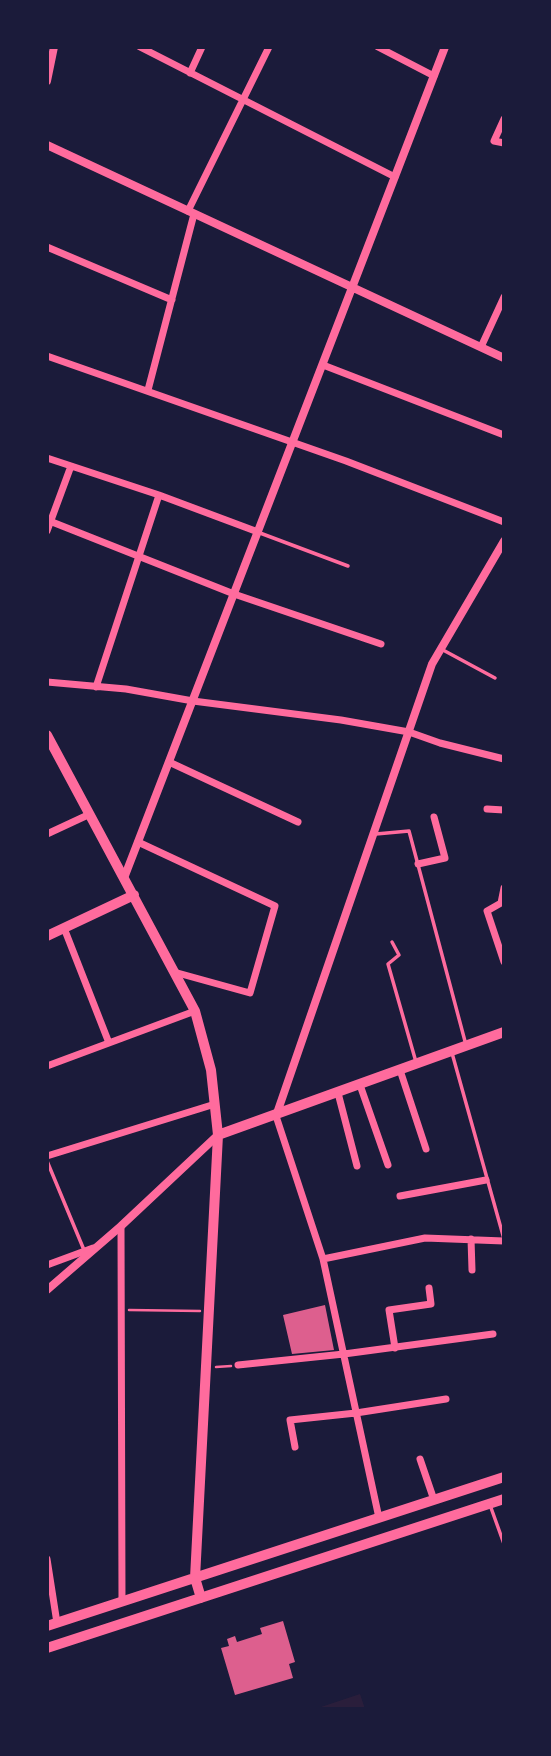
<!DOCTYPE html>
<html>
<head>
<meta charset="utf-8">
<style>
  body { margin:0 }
  #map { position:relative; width:551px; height:1756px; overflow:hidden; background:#1b1b3a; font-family:Jost,sans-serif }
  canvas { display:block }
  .frame { position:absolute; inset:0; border:49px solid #1b1b3a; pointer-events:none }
</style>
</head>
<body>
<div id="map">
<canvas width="551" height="1756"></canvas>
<div class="frame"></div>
</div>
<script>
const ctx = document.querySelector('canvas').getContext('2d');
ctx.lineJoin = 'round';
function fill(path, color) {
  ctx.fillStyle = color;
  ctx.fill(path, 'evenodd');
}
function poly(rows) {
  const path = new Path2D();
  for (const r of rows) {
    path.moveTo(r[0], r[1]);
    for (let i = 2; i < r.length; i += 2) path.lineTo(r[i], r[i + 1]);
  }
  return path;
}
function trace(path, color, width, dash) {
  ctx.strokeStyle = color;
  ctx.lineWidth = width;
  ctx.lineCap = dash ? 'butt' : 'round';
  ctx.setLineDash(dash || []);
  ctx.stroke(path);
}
const green = poly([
  [360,1694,365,1709,322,1709,321,1707]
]);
const building = poly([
  [325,1305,334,1350,292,1354,283,1315],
  [283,1621,295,1662,289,1664,293,1678,235,1695,221,1648,229,1646,227,1639,235,1636,237,1642,262,1634,260,1628]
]);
const path = poly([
  [129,1310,200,1311],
  [216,1367,231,1366]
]);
const service = poly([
  [260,533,348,566],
  [443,650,495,678],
  [376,834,409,831,466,1045],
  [392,942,399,955,388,964,416,1062],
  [452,1053,504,1239],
  [47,1161,84,1250],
  [490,1505,504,1544]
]);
const minor = poly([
  [140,47,395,177],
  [378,47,434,76],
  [190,73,202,47],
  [504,119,494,141,504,143],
  [188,211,269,47],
  [47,247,172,300],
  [481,347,504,297],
  [47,356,346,461,504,522],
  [323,365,504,435],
  [148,390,194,214],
  [47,458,159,495,258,532],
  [47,520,234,594,381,644],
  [47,531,71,466],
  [47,682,126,689,193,701,341,720,409,732,440,743,504,759],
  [96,687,159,495],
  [169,762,298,822],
  [487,809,504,810],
  [47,834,90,814],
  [138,842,275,906,250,993,174,972],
  [418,864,445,858,434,817],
  [504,888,501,903,487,911,504,962],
  [64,928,109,1043],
  [47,1066,195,1011],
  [400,1070,426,1149],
  [360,1085,388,1165],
  [338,1093,357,1166],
  [276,1116,323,1259,379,1518],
  [47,1156,215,1104],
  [400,1196,486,1180],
  [121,1226,122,1602],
  [471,1239,472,1270],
  [323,1259,425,1238,504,1241],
  [47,1265,93,1248],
  [395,1348,389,1310,431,1304,429,1288],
  [238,1365,344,1354,493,1334],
  [295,1447,290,1420,356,1413,446,1399],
  [420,1459,434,1500],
  [47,1559,57,1623]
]);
const tertiary = poly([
  [47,81,54,47],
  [47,145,504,358],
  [124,878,445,47],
  [276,1116,432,664,504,541],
  [47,1290,121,1226,218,1135]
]);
const secondary = poly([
  [47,735,195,1011,211,1070,218,1135,195,1578,201,1598],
  [47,936,134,895],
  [218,1135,504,1032],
  [47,1626,504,1477],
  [47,1648,504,1499]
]);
fill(green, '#2a1e3b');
fill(building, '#dd5f8e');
trace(path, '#ff6b9d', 2.5);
trace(service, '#ff6b9d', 3.5);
trace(minor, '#ff6b9d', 7);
trace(tertiary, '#ff6b9d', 8);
trace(secondary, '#ff6b9d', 10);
</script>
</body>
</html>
